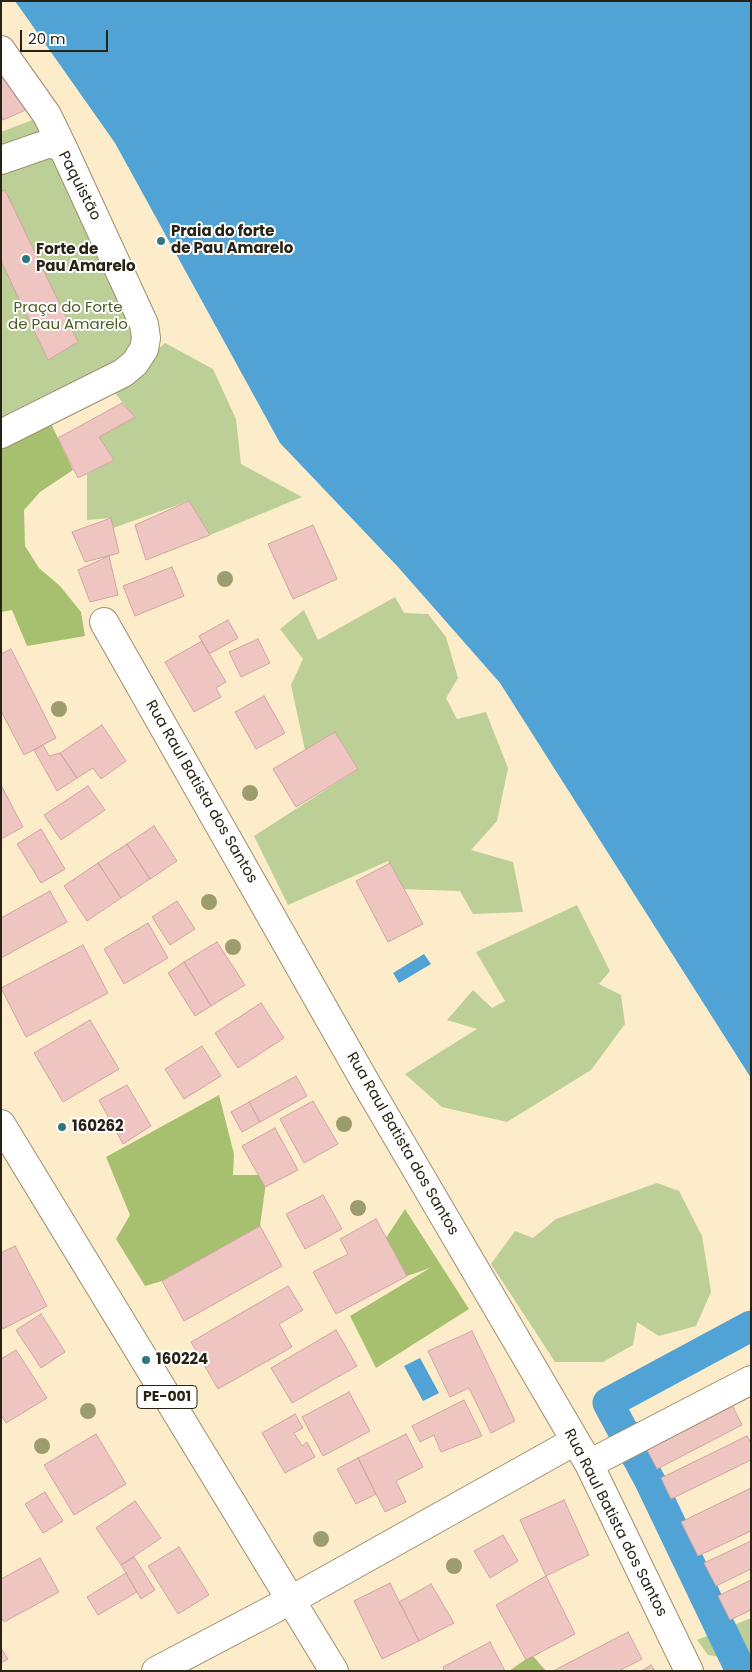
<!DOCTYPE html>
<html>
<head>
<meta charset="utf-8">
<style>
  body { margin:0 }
  #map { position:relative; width:752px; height:1672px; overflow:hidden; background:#fdecca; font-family:Poppins,sans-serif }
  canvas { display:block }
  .frame { position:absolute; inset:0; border:2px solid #292316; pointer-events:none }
  .scale { position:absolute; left:20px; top:30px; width:88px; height:22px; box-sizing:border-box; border:2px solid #292316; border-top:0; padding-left:6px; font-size:15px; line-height:18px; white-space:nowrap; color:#292316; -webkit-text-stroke:4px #fff; paint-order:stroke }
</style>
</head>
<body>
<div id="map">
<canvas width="752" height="1672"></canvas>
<div class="frame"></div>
<div class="scale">20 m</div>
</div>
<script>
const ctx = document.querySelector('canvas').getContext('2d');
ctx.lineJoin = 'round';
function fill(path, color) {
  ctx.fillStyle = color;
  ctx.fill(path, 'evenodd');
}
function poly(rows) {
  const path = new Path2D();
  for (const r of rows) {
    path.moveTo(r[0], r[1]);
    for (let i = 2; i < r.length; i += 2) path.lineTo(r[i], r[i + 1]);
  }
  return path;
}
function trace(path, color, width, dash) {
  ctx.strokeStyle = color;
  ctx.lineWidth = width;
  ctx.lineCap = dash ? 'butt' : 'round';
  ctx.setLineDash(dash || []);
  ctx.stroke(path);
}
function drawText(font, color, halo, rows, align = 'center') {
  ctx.font = font + ' Poppins,sans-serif';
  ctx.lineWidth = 4;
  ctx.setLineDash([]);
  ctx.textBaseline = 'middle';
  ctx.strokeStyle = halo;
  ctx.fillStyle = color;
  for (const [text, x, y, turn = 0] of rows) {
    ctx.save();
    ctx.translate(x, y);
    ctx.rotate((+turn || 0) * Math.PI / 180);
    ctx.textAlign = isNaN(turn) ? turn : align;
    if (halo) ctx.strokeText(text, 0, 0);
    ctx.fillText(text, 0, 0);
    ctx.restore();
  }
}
const green = poly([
  [35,119,149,344,1,424,1,132],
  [165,343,213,369,236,419,241,464,302,497,210,535,189,501,113,528,110,518,87,520,87,474,114,460,99,437,134,417,112,389],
  [395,597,404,613,428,614,446,637,458,678,446,698,457,719,486,712,508,768,497,821,471,850,513,862,523,912,473,914,460,891,399,889,388,861,288,905,254,836,358,769,335,732,305,750,291,685,303,659,280,629,304,610,318,640],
  [577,905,610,971,599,984,621,995,625,1024,591,1070,507,1122,442,1107,405,1074,477,1029,447,1020,473,990,492,1008,505,1001,476,952],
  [657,1183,679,1191,702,1236,711,1292,696,1326,659,1336,637,1322,633,1345,603,1362,555,1362,491,1264,515,1231,533,1238,556,1219],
  [751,1618,751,1662,708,1655,697,1640]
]);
const forest = poly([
  [48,417,73,470,40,492,24,510,25,546,39,568,60,586,81,612,85,636,27,646,12,610,1,612,1,438],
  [219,1095,234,1154,233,1175,267,1175,260,1226,162,1281,145,1286,116,1239,130,1215,106,1157],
  [405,1209,469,1309,376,1368,350,1316,430,1268,407,1276,386,1238],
  [532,1655,546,1671,509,1671]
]);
const water = poly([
  [15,1,751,1,751,1078,500,683,398,567,280,443,115,143],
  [424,954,431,964,399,983,393,973],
  [420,1358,439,1393,423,1401,404,1366]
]);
const canal = poly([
  [741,1671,650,1481,608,1403,751,1326]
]);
const building = poly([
  [1,72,28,109,3,120,1,115,1,72],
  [5,190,78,342,48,360,1,261,1,192,5,190],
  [122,403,135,417,99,437,114,460,78,478,58,438,122,403],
  [189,501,210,535,146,560,135,525,189,501],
  [111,518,119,553,85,562,72,532,111,518],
  [313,525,337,579,293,599,268,544,313,525],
  [109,556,118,595,90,602,78,570,109,556],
  [172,567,184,596,135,616,123,586,172,567],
  [228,620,238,638,209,654,199,636,228,620],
  [258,639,270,663,241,677,229,652,258,639],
  [202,641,226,682,216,688,221,697,194,712,165,662,202,641],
  [11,649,56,738,24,755,1,711,1,654,11,649],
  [264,696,285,733,256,749,235,712,264,696],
  [102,725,126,761,101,779,93,768,77,778,60,753,102,725],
  [335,732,358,769,296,807,273,769,335,732],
  [43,745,49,756,60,753,77,778,57,791,34,750,43,745],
  [1,785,23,827,1,839,1,785],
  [88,786,105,810,61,840,44,815,88,786],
  [154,826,177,861,150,879,127,844,154,826],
  [41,829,65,869,41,883,17,844,41,829],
  [127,844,150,879,121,898,98,863,127,844],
  [98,863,121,898,87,921,64,886,98,863],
  [390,863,423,924,388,942,356,881,390,863],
  [50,891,67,922,1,958,1,918,50,891],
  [177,901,195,929,170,945,152,917,177,901],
  [148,923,168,958,124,984,104,949,148,923],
  [217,942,245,985,211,1006,184,962,217,942],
  [83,945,108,993,26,1037,1,988,83,945],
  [184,962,211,1006,195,1016,168,973,184,962],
  [261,1003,284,1038,238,1068,215,1033,261,1003],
  [90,1020,119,1069,63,1102,34,1053,90,1020],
  [202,1046,221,1076,184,1099,165,1069,202,1046],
  [296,1076,307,1096,260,1122,249,1102,296,1076],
  [127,1085,151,1126,123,1144,99,1100,127,1085],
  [313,1101,338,1144,304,1163,280,1119,313,1101],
  [249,1102,260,1122,242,1132,231,1112,249,1102],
  [275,1128,298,1170,265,1187,242,1146,275,1128],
  [323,1195,342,1229,305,1249,286,1214,323,1195],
  [376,1219,407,1276,336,1314,313,1272,348,1254,340,1239,376,1219],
  [260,1226,282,1266,184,1321,162,1281,260,1226],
  [15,1246,47,1306,3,1329,1,1325,1,1253,15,1246],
  [288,1286,303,1310,279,1324,292,1347,218,1389,191,1342,288,1286],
  [41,1314,65,1352,41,1368,16,1330,41,1314],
  [336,1330,357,1366,292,1403,271,1368,336,1330],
  [472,1331,515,1421,491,1433,469,1388,450,1397,428,1351,472,1331],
  [16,1350,47,1398,6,1423,1,1415,1,1359,16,1350],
  [349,1392,370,1431,323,1456,302,1417,349,1392],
  [464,1400,482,1436,441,1452,434,1435,420,1442,412,1426,464,1400],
  [730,1401,742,1425,657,1469,645,1446,730,1401],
  [295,1414,303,1428,294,1433,302,1446,307,1442,315,1457,285,1473,262,1433,295,1414],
  [96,1434,126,1484,74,1515,44,1465,96,1434],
  [406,1434,423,1467,396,1481,406,1502,385,1512,358,1458,406,1434],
  [747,1436,751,1443,751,1460,671,1499,661,1478,747,1436],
  [358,1458,376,1494,356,1504,337,1469,358,1458],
  [751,1488,751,1531,698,1556,681,1522,751,1488],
  [45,1492,63,1521,43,1533,25,1504,45,1492],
  [564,1500,589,1555,546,1576,520,1520,564,1500],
  [135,1501,161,1538,121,1565,96,1528,135,1501],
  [503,1535,518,1561,490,1578,474,1551,503,1535],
  [751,1541,751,1569,716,1586,704,1563,751,1541],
  [179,1547,209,1595,178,1614,148,1566,179,1547],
  [134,1557,155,1590,141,1599,121,1565,134,1557],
  [40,1558,59,1592,4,1622,1,1617,1,1579,40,1558],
  [126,1573,137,1592,98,1615,87,1597,126,1573],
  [546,1576,575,1634,526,1660,496,1605,546,1576],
  [751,1580,751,1610,730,1620,718,1596,751,1580],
  [390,1583,419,1641,382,1659,354,1601,390,1583],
  [431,1584,454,1623,419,1641,399,1602,431,1584],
  [628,1632,642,1659,619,1671,553,1671,628,1632],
  [490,1642,505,1671,444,1671,443,1667,490,1642],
  [1,1648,8,1659,1,1663,1,1648],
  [651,1665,655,1671,641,1671,651,1665]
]);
const street = poly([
  [1,50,47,115,63,148],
  [1,160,50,143,63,148,144,324,146,338,144,349,135,363,123,373,1,434],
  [104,622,367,1085,589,1464,689,1671],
  [589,1464,751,1380],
  [156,1671,291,1600,575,1441]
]);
const primary = poly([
  [1,1124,334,1671]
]);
const trees = [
  [225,579],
  [59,709],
  [250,793],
  [209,902],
  [233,947],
  [344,1124],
  [358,1208],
  [88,1411],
  [42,1446],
  [321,1539],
  [454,1566]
];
const markers = [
  [161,241,5,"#2e777f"],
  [26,259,5,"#2e777f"],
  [62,1127,5,"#2e777f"],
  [146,1360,5,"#2e777f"]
];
const shields = [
  [167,1397,60]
];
const shieldNames = [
  ["PE-001",167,1397]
];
const streetNames = [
  ["Paquistão",79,186,63],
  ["Rua Raul Batista dos Santos",201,792,60],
  ["Rua Raul Batista dos Santos",402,1144,60],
  ["Rua Raul Batista dos Santos",615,1523,63]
];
const poiNames = [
  ["Praia do forte",171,232],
  ["de Pau Amarelo",171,249],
  ["Forte de",36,250],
  ["Pau Amarelo",36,267],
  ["160262",72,1127],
  ["160224",156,1360]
];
const parkNames = [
  ["Praça do Forte",68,308],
  ["de Pau Amarelo",68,325]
];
fill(green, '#bccf96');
fill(forest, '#a7c06f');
fill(water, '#51a3d6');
trace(canal, '#51a3d6', 31);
fill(building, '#efc5c2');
trace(building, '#cea5a3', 1);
trace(street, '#9d8e6e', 30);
trace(primary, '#9d8e6e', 30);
trace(street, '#fff', 28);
trace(primary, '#fff', 28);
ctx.fillStyle = '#9c9d6e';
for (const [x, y] of trees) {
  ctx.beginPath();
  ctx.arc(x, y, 8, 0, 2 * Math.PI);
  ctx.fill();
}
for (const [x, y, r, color] of markers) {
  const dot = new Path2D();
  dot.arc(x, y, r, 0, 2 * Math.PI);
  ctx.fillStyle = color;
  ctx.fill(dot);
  trace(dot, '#fff', 2);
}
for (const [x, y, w] of shields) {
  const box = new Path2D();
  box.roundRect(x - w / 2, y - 11.5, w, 23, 4);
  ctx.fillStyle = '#fff';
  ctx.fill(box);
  trace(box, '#292316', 1);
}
drawText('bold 14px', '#292316', null, shieldNames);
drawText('15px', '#292316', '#fff', streetNames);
drawText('bold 15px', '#292316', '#fff', poiNames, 'left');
drawText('15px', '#4c5c22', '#fff', parkNames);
</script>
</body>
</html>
